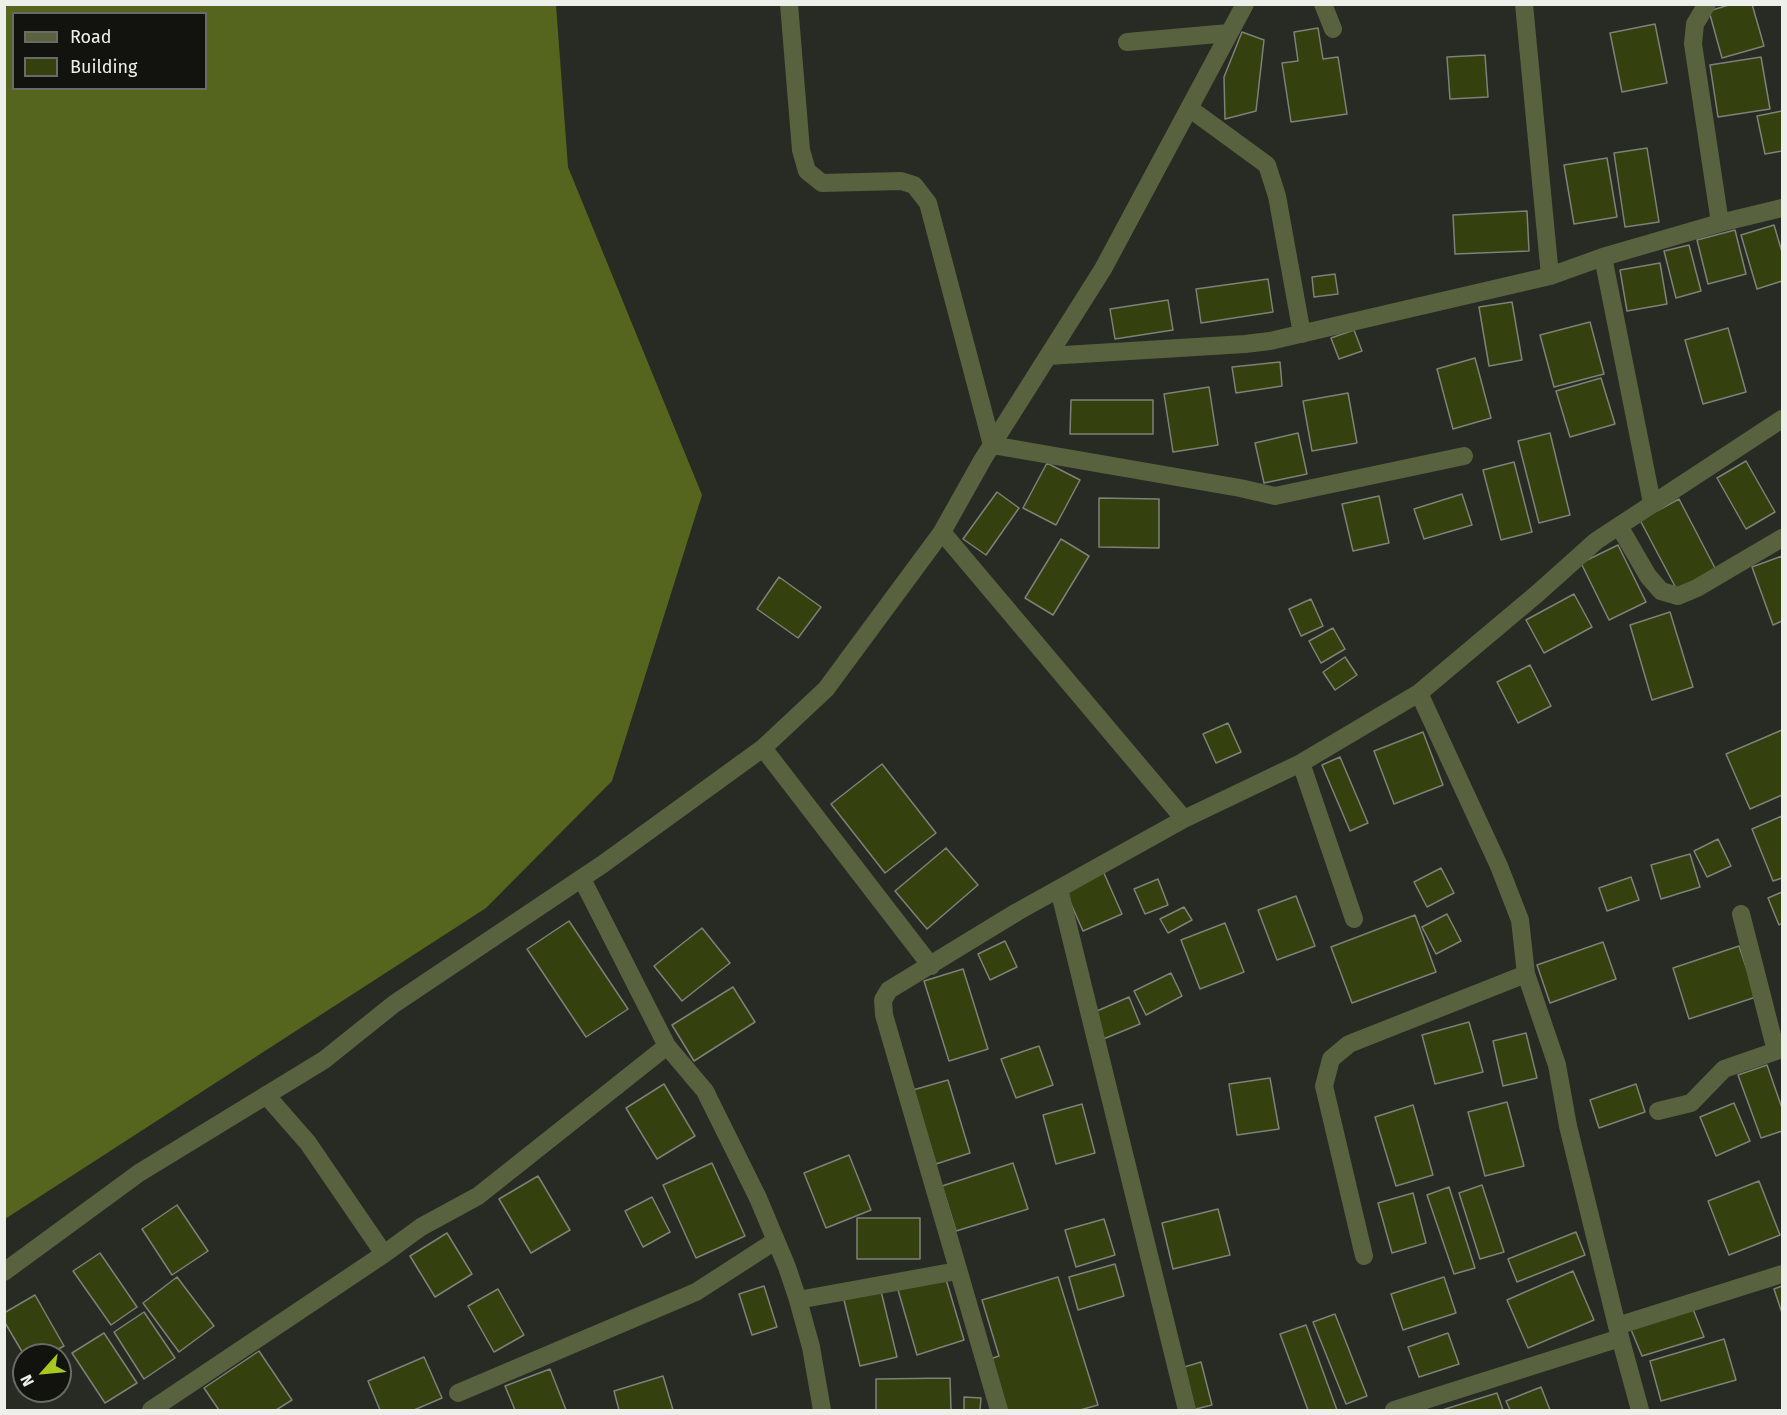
<!DOCTYPE html>
<html>
<head>
<meta charset="utf-8">
<style>
  body { margin:0 }
  #map { position:relative; width:1787px; height:1415px; overflow:hidden; background:#282b23; font-family:"Fira Sans",sans-serif }
  canvas { display:block }
  .frame { position:absolute; inset:0; border:6px solid #edefea; pointer-events:none }
  .legend { position:absolute; left:12px; top:12px; width:195px; height:78px; box-sizing:border-box; background:#12130f; border:2px solid #6a6b67; margin:0; padding:8px 10px; list-style:none; font-size:18px; color:#edefea }
  .legend li { display:flex; align-items:center; gap:12px; height:30px }
  .legend b { width:30px; border:2px solid #6a6b67 }
  .north { position:absolute; left:12px; top:1343px; width:60px; height:60px; box-sizing:border-box; background:#12130f; border:2px solid #6a6b67; border-radius:50%; rotate:243deg; font-size:16px; font-weight:700; line-height:24px; text-align:center; color:#edefea }
  .north::after { content:''; display:block; margin:auto; width:21px; height:27px; background:#a6c821; clip-path:polygon(50% 0,100% 100%,50% 72%,0 100%) }
</style>
</head>
<body>
<div id="map">
<canvas width="1787" height="1415"></canvas>
<div class="frame"></div>
<ul class="legend">
<li><b style="height:8px;background:#58623f"></b>Road</li>
<li><b style="height:16px;background:#34400d"></b>Building</li>
</ul>
<div class="north">N</div>
</div>
<script>
const ctx = document.querySelector('canvas').getContext('2d');
ctx.lineJoin = 'round';
function fill(path, color) {
  ctx.fillStyle = color;
  ctx.fill(path, 'evenodd');
}
function poly(rows) {
  const path = new Path2D();
  for (const r of rows) {
    path.moveTo(r[0], r[1]);
    for (let i = 2; i < r.length; i += 2) path.lineTo(r[i], r[i + 1]);
  }
  return path;
}
function trace(path, color, width, dash) {
  ctx.strokeStyle = color;
  ctx.lineWidth = width;
  ctx.lineCap = dash ? 'butt' : 'round';
  ctx.setLineDash(dash || []);
  ctx.stroke(path);
}
const forest = poly([
  [5,4,556,5,568,167,702,495,612,781,486,908,5,1219],
  [14,14,206,14,206,88,14,88]
]);
const building = poly([
  [1732,4,1752,4,1764,46,1722,58,1709,11,1732,4],
  [1655,24,1667,83,1622,92,1610,33,1655,24],
  [1318,28,1323,59,1338,57,1347,114,1291,122,1282,63,1298,61,1294,32,1318,28],
  [1242,32,1264,40,1256,111,1225,119,1224,77,1242,32],
  [1485,55,1488,97,1450,99,1447,57,1485,55],
  [1761,57,1770,109,1718,117,1710,65,1761,57],
  [1782,111,1782,151,1765,154,1757,116,1782,111],
  [1647,148,1659,222,1625,227,1614,153,1647,148],
  [1607,158,1617,217,1574,224,1564,165,1607,158],
  [1527,211,1529,251,1455,254,1453,215,1527,211],
  [1774,225,1782,252,1782,281,1757,289,1741,235,1774,225],
  [1735,230,1746,274,1708,284,1697,240,1735,230],
  [1689,245,1701,291,1676,298,1664,251,1689,245],
  [1660,263,1667,304,1627,311,1620,270,1660,263],
  [1335,274,1338,294,1314,297,1312,277,1335,274],
  [1268,279,1273,312,1201,323,1196,289,1268,279],
  [1168,300,1173,330,1115,339,1110,309,1168,300],
  [1512,302,1522,360,1489,366,1479,307,1512,302],
  [1590,322,1604,374,1554,387,1540,335,1590,322],
  [1728,328,1746,392,1703,404,1685,340,1728,328],
  [1354,330,1362,351,1339,359,1331,338,1354,330],
  [1475,358,1491,418,1453,429,1437,369,1475,358],
  [1280,362,1282,386,1236,393,1232,367,1280,362],
  [1601,378,1615,424,1570,437,1556,391,1601,378],
  [1209,387,1218,445,1173,452,1164,394,1209,387],
  [1348,393,1357,443,1312,451,1303,401,1348,393],
  [1071,400,1153,400,1153,434,1070,434,1071,400],
  [1298,433,1307,474,1264,483,1255,443,1298,433],
  [1550,433,1570,515,1539,523,1518,441,1550,433],
  [1746,461,1775,512,1746,529,1717,478,1746,461],
  [1514,462,1532,532,1501,540,1483,470,1514,462],
  [1047,463,1080,480,1056,525,1023,508,1047,463],
  [997,492,1019,508,986,555,963,539,997,492],
  [1462,494,1472,525,1424,539,1414,509,1462,494],
  [1379,496,1389,543,1353,551,1342,504,1379,496],
  [1099,498,1159,499,1159,548,1099,547,1099,498],
  [1679,499,1716,570,1677,590,1640,520,1679,499],
  [1061,539,1089,556,1053,615,1025,598,1061,539],
  [1618,545,1646,602,1609,620,1581,563,1618,545],
  [1782,556,1782,621,1773,625,1752,567,1782,556],
  [779,577,821,607,798,638,757,609,779,577],
  [1574,594,1592,627,1544,653,1526,620,1574,594],
  [1311,599,1323,626,1301,636,1289,609,1311,599],
  [1670,612,1693,687,1652,700,1630,625,1670,612],
  [1333,628,1345,649,1321,663,1309,641,1333,628],
  [1345,657,1357,675,1335,690,1323,672,1345,657],
  [1530,665,1551,706,1518,723,1497,682,1530,665],
  [1228,723,1241,752,1216,763,1203,734,1228,723],
  [1782,730,1782,795,1750,809,1726,754,1782,730],
  [1423,732,1443,785,1394,804,1374,751,1423,732],
  [1340,757,1368,823,1350,831,1322,765,1340,757],
  [882,764,936,833,885,873,831,804,882,764],
  [1782,816,1782,878,1773,881,1752,829,1782,816],
  [1718,839,1731,866,1707,877,1694,851,1718,839],
  [946,848,978,885,927,929,895,891,946,848],
  [1690,854,1700,887,1661,899,1651,865,1690,854],
  [1441,868,1454,893,1427,907,1414,882,1441,868],
  [1103,871,1122,914,1083,931,1064,888,1103,871],
  [1631,877,1639,900,1607,911,1599,888,1631,877],
  [1158,879,1168,905,1145,914,1134,889,1158,879],
  [1782,892,1782,923,1779,925,1768,898,1782,892],
  [1296,896,1315,946,1277,960,1258,910,1296,896],
  [1184,907,1192,920,1168,933,1160,919,1184,907],
  [1447,914,1461,941,1436,954,1422,927,1447,914],
  [1415,915,1436,972,1352,1003,1331,947,1415,915],
  [569,921,628,1009,586,1037,527,949,569,921],
  [1225,923,1244,972,1200,989,1181,940,1225,923],
  [702,928,730,963,682,1001,654,966,702,928],
  [1005,941,1017,967,990,980,978,954,1005,941],
  [1603,942,1616,979,1550,1003,1537,965,1603,942],
  [1739,946,1756,997,1689,1019,1673,968,1739,946],
  [963,969,988,1049,949,1061,924,981,963,969],
  [1171,973,1182,996,1146,1015,1134,991,1171,973],
  [733,987,755,1022,694,1061,672,1025,733,987],
  [1129,997,1140,1024,1101,1040,1090,1014,1129,997],
  [1469,1022,1483,1072,1435,1084,1422,1035,1469,1022],
  [1526,1033,1537,1078,1503,1086,1493,1041,1526,1033],
  [1039,1046,1053,1085,1016,1098,1001,1059,1039,1046],
  [1767,1065,1782,1108,1782,1131,1761,1138,1738,1075,1767,1065],
  [1270,1078,1279,1129,1237,1135,1229,1084,1270,1078],
  [948,1080,970,1153,936,1164,913,1090,948,1080],
  [664,1084,695,1136,657,1159,626,1108,664,1084],
  [1636,1084,1645,1112,1599,1128,1590,1100,1636,1084],
  [1507,1102,1524,1166,1485,1176,1468,1112,1507,1102],
  [1734,1103,1750,1141,1716,1156,1700,1117,1734,1103],
  [1082,1104,1095,1153,1056,1164,1043,1115,1082,1104],
  [1413,1105,1433,1175,1396,1186,1375,1117,1413,1105],
  [849,1155,871,1210,826,1228,804,1173,849,1155],
  [712,1163,745,1236,696,1258,663,1185,712,1163],
  [1013,1163,1028,1209,956,1231,942,1186,1013,1163],
  [538,1176,570,1230,531,1253,499,1199,538,1176],
  [1759,1181,1780,1235,1729,1255,1708,1201,1759,1181],
  [1482,1185,1504,1252,1480,1259,1459,1193,1482,1185],
  [1449,1187,1475,1268,1454,1274,1427,1195,1449,1187],
  [1413,1193,1426,1243,1392,1253,1378,1203,1413,1193],
  [652,1197,670,1232,643,1247,625,1211,652,1197],
  [177,1205,208,1251,172,1275,142,1229,177,1205],
  [1218,1209,1230,1255,1173,1269,1162,1223,1218,1209],
  [857,1218,920,1218,920,1259,857,1259,857,1218],
  [1104,1219,1115,1255,1076,1267,1065,1230,1104,1219],
  [1576,1232,1585,1255,1517,1282,1508,1259,1576,1232],
  [447,1233,472,1274,435,1297,410,1256,447,1233],
  [100,1253,137,1307,111,1325,73,1271,100,1253],
  [1115,1264,1124,1296,1078,1310,1069,1277,1115,1264],
  [1573,1271,1594,1320,1528,1348,1507,1300,1573,1271],
  [945,1276,964,1340,917,1355,898,1290,945,1276],
  [177,1277,214,1326,179,1352,143,1303,177,1277],
  [1058,1277,1098,1405,1080,1410,1000,1410,984,1361,999,1356,982,1300,1058,1277],
  [1444,1277,1456,1313,1403,1330,1391,1294,1444,1277],
  [764,1286,777,1327,752,1335,739,1294,764,1286],
  [1782,1286,1782,1313,1774,1289,1782,1286],
  [880,1287,897,1357,860,1366,843,1296,880,1287],
  [498,1289,524,1335,494,1352,468,1306,498,1289],
  [35,1295,64,1346,47,1355,24,1355,4,1321,4,1313,35,1295],
  [1693,1309,1704,1337,1642,1356,1630,1327,1693,1309],
  [144,1312,175,1358,144,1379,114,1332,144,1312],
  [1335,1314,1367,1396,1346,1404,1313,1322,1335,1314],
  [1306,1325,1337,1410,1308,1410,1280,1334,1306,1325],
  [104,1333,137,1383,105,1403,72,1353,104,1333],
  [1448,1333,1459,1364,1419,1377,1408,1347,1448,1333],
  [1724,1339,1736,1380,1661,1401,1650,1361,1724,1339],
  [259,1351,292,1400,276,1410,219,1410,204,1388,259,1351],
  [424,1357,442,1398,414,1410,380,1410,368,1381,424,1357],
  [1201,1362,1212,1405,1192,1410,1181,1368,1201,1362],
  [550,1369,566,1410,515,1410,505,1386,550,1369],
  [663,1376,673,1410,619,1410,614,1391,663,1376],
  [950,1378,951,1410,876,1410,876,1379,950,1378],
  [1541,1387,1550,1410,1510,1410,1506,1401,1541,1387],
  [1497,1393,1503,1410,1442,1410,1497,1393],
  [964,1397,981,1398,980,1410,964,1410,964,1397]
]);
const minor = poly([
  [789,4,801,150,807,171,822,183,901,181,914,185,928,203,992,445,1240,488,1275,496,1464,456],
  [1323,4,1333,29],
  [1524,4,1550,276],
  [1707,4,1695,24,1693,44,1720,223],
  [1127,42,1229,33],
  [1189,108,1267,165,1277,196,1302,334],
  [1603,257,1652,503],
  [1048,356,1245,344,1270,341,1550,276,1603,257,1720,223,1782,208],
  [1619,526,1648,576,1661,591,1678,596,1697,588,1782,538],
  [942,532,1184,819],
  [1419,693,1499,866,1520,920,1526,974,1557,1065,1568,1126,1617,1326,1640,1410],
  [763,748,931,966],
  [1301,763,1354,919],
  [582,879,667,1046,705,1091,758,1198,787,1267,798,1300,811,1347,822,1410],
  [1059,889,1187,1410],
  [1741,914,1776,1051],
  [1658,1111,1691,1103,1724,1069,1782,1049],
  [384,1254,421,1227,478,1196,667,1046],
  [1364,1256,1324,1086,1331,1059,1349,1044,1526,974],
  [4,1272,139,1173,324,1060,394,1004,603,864,763,748,826,689,942,532,983,459,1103,269,1245,4],
  [798,1300,957,1271],
  [1617,1326,1782,1274],
  [458,1393,696,1292,775,1241],
  [151,1410,384,1254,308,1143,266,1095],
  [999,1410,884,1015,883,1000,889,990,1017,912,1184,819,1301,763,1419,693,1538,593,1596,541,1782,419],
  [1394,1410,1620,1338]
]);
fill(forest, '#55651d');
fill(building, '#34400d');
trace(building, '#7e8178', 1.5);
trace(minor, '#58623f', 18);
</script>
</body>
</html>
